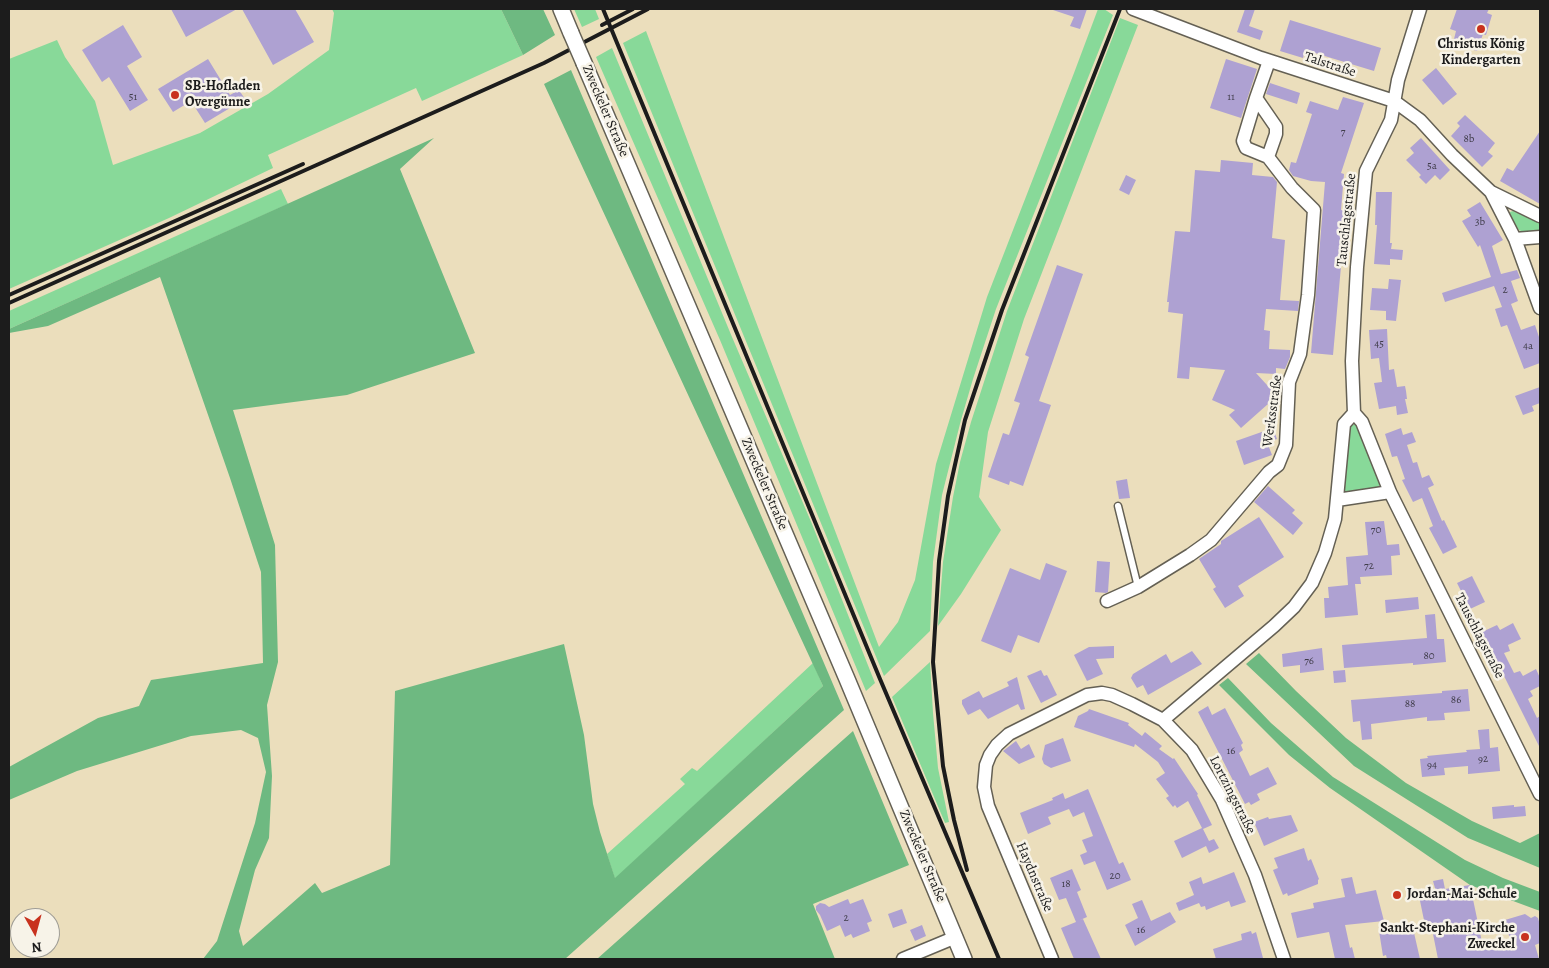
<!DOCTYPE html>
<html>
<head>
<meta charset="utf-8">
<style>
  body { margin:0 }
  #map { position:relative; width:1549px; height:968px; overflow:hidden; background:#ebdebc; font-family:Alegreya,serif }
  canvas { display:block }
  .frame { position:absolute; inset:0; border:10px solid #1c1c1c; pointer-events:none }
  .north { position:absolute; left:10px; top:908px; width:50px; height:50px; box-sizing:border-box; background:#f7f3e8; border:1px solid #9f9d96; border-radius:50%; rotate:173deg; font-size:14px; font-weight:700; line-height:20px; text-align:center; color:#1c1c1c }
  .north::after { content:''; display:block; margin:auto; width:18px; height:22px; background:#c8321e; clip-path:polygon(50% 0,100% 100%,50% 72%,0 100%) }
</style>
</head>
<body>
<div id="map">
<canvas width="1549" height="968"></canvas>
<div class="frame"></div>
<div class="north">N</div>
</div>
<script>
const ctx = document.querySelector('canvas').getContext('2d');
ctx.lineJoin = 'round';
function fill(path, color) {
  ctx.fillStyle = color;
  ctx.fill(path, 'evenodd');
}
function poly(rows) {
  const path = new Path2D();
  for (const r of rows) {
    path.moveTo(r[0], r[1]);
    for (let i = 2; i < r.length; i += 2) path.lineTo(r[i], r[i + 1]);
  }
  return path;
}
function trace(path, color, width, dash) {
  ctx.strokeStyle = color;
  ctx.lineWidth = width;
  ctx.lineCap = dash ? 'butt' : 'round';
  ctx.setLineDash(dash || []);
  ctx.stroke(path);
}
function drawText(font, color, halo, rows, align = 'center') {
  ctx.font = font + ' Alegreya,serif';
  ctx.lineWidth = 5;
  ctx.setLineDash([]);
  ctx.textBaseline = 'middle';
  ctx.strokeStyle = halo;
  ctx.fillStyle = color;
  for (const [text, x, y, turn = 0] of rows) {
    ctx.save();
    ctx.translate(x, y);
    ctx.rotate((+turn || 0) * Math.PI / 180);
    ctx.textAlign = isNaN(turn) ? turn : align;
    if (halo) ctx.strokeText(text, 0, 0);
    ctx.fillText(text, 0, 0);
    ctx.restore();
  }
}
const green = poly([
  [332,9,501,9,523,55,422,101,416,88,268,155,273,168,169,218,9,289,9,59,57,40,65,57,95,101,113,165,200,133,268,94,329,50,334,13],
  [574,9,595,9,599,19,582,27],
  [1098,9,1104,9,1113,15,996,309,973,379,961,420,942,495,933,562,930,631,884,676,623,43,646,31,879,647,898,622,915,580,936,464,987,297,1074,73],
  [1120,18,1138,25,1024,319,988,432,979,497,1001,530,961,594,938,626,943,562,953,497,960,462,971,422,1007,311],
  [612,48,732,337,812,524,875,683,866,691,720,340,596,57],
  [281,189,288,204,9,329,9,311],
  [1513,211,1540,223,1540,231,1523,232,1519,230,1509,216,1510,212],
  [1355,424,1358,426,1380,485,1378,488,1349,493,1345,491,1344,487,1349,429,1351,426],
  [930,662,933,713,938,768,949,822,945,823,892,697],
  [813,663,823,686,615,879,607,854,685,784,680,779,692,768,697,771]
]);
const forest = poly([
  [501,9,543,9,555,35,523,55],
  [571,70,844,710,565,959,203,959,217,941,255,823,266,772,258,738,241,730,191,736,77,771,9,800,9,767,98,718,139,706,151,680,263,663,261,572,230,478,160,277,48,326,9,333,9,329,434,138,400,169,475,353,347,395,233,410,275,545,278,662,267,705,272,776,269,838,255,870,239,931,243,946,315,883,322,893,390,865,395,691,564,644,584,735,593,804,600,832,615,878,823,686,544,84],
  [1259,653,1296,691,1346,738,1406,783,1472,821,1520,843,1540,833,1540,868,1468,838,1354,766,1246,664],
  [1228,678,1271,723,1333,777,1465,860,1503,878,1540,892,1540,911,1470,885,1330,788,1289,755,1219,685],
  [853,731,909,865,813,904,835,959,597,959]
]);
const building = poly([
  [171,9,237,9,186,37],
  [242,9,295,9,314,42,273,65],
  [1054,9,1087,9,1080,29,1070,26,1074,17,1053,10],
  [1245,9,1255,9,1249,26,1263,31,1260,40,1237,32],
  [1457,9,1489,9,1487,13,1492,15,1486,35,1483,34,1477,51,1453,43,1456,31,1450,29],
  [1290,20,1381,48,1374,71,1305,50,1303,58,1280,51],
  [123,25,142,57,127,66,148,100,130,111,109,77,102,82,82,50],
  [208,59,230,95,239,90,245,99,205,123,191,101,173,112,158,89],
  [1226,59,1257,69,1241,118,1210,108],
  [1436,68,1457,94,1443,105,1422,80],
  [1270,83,1300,93,1297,104,1266,94],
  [1343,97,1364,103,1341,173,1344,174,1341,210,1346,211,1333,355,1311,353,1325,182,1311,181,1293,176,1289,170,1291,162,1296,163,1312,114,1306,112,1310,101,1338,110],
  [1465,115,1495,143,1488,152,1493,156,1482,167,1451,136,1460,126,1457,123],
  [1540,131,1540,204,1500,181,1507,168,1513,171],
  [1421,138,1450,170,1440,180,1435,175,1426,184,1419,177,1421,175,1406,160,1414,153,1410,148],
  [1221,160,1253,163,1252,175,1273,177,1277,182,1272,238,1285,240,1280,300,1299,301,1298,311,1266,309,1264,330,1270,331,1269,349,1290,350,1290,357,1285,369,1276,368,1276,374,1256,373,1277,396,1241,428,1229,415,1235,410,1212,400,1225,370,1190,367,1189,379,1177,378,1183,314,1168,312,1169,302,1167,302,1175,231,1190,232,1195,170,1220,172],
  [1126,175,1136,180,1129,195,1119,190],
  [1376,192,1392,192,1390,243,1392,243,1391,249,1403,250,1402,260,1390,259,1390,265,1374,264,1377,225,1375,225],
  [1480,202,1503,240,1492,246,1501,274,1517,270,1520,278,1511,281,1518,301,1511,304,1521,330,1535,325,1540,340,1540,363,1524,369,1507,325,1501,327,1495,309,1502,307,1494,286,1445,302,1442,293,1491,277,1480,245,1478,247,1462,221,1471,216,1467,210],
  [1057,265,1083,274,1039,401,1051,405,1023,486,1010,481,1009,485,988,477,1003,433,1009,435,1020,403,1014,401,1029,357,1025,355],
  [1389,279,1401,280,1396,321,1386,320,1386,311,1370,310,1372,288,1388,289],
  [1387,329,1389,370,1394,369,1397,387,1405,386,1406,391,1407,399,1405,399,1408,413,1397,415,1396,406,1379,409,1374,383,1382,382,1379,358,1371,359,1369,330],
  [1540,387,1540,403,1532,406,1534,411,1523,415,1515,396],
  [1273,428,1277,439,1267,442,1272,455,1244,465,1236,441],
  [1401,428,1403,435,1412,432,1416,442,1407,445,1413,463,1417,462,1422,478,1429,475,1434,485,1428,488,1442,521,1444,520,1457,547,1443,554,1429,528,1433,526,1422,498,1413,502,1402,480,1405,479,1397,456,1392,457,1385,434],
  [1127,479,1130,498,1119,499,1116,481],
  [1268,486,1295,510,1292,513,1303,523,1293,535,1254,502],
  [1259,517,1284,557,1238,586,1244,596,1225,608,1213,589,1216,587,1199,559,1221,544,1221,541],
  [1384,521,1387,545,1399,544,1400,555,1391,556,1392,575,1360,577,1361,584,1355,584,1358,615,1325,618,1324,598,1329,598,1328,587,1348,585,1346,557,1368,555,1365,522],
  [1097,561,1110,562,1108,592,1106,593,1095,592],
  [1046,563,1067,571,1039,643,1018,635,1011,653,981,641,1010,568,1040,580],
  [1472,576,1485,602,1470,609,1457,583],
  [1418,597,1419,609,1386,613,1385,600],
  [1435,614,1437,639,1444,639,1446,662,1413,665,1413,663,1344,668,1342,645,1427,638,1425,615],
  [1513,623,1521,639,1508,645,1510,651,1504,653,1514,673,1520,671,1523,676,1536,669,1540,678,1540,686,1530,691,1533,696,1528,699,1537,718,1540,716,1540,748,1482,632,1497,625,1500,630],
  [1114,646,1114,658,1096,659,1103,674,1087,681,1074,655,1089,647],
  [1322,648,1324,670,1300,673,1300,665,1283,667,1282,654],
  [1192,651,1202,664,1148,695,1143,685,1137,688,1131,678,1133,674,1166,654,1171,663],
  [1041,670,1044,676,1047,675,1057,695,1041,703,1027,676],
  [1345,670,1346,682,1334,683,1333,671],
  [1017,677,1025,709,1021,710,1018,704,988,719,980,709,968,715,962,704,962,700,979,691,983,698,1009,686,1007,682],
  [1468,689,1470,711,1444,713,1445,720,1427,721,1427,717,1371,724,1372,739,1362,740,1360,721,1353,722,1351,700,1442,693,1442,691],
  [1208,706,1212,715,1225,708,1243,743,1241,745,1243,750,1239,753,1250,776,1268,767,1277,784,1257,794,1260,800,1251,805,1249,802,1245,804,1198,712],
  [1089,709,1129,723,1128,725,1142,736,1145,732,1162,746,1159,749,1173,759,1174,758,1198,794,1197,795,1212,825,1203,829,1209,841,1214,839,1219,848,1209,853,1206,846,1182,858,1174,841,1202,828,1188,801,1177,808,1175,805,1173,807,1166,798,1169,796,1156,779,1165,773,1158,762,1135,744,1134,747,1074,727,1078,716,1088,711],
  [1489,729,1490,748,1498,747,1500,771,1468,774,1468,766,1444,768,1445,775,1422,777,1420,759,1428,758,1427,756,1467,752,1466,750,1480,749,1478,730],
  [1063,738,1071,761,1051,768,1044,764,1042,759,1045,745],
  [1016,741,1021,749,1029,744,1035,757,1019,764,1003,751],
  [1088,789,1119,864,1123,862,1131,880,1107,890,1095,861,1084,865,1080,855,1087,852,1082,840,1093,836,1084,812,1073,817,1069,809,1048,817,1051,824,1028,834,1020,813,1053,800,1052,798,1063,793,1065,799],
  [1514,805,1514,807,1525,806,1526,816,1493,819,1492,807],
  [1291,815,1298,831,1264,846,1254,822,1268,817,1269,819],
  [1304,848,1308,861,1311,859,1319,879,1318,880,1318,884,1288,896,1287,893,1283,895,1273,870,1278,868,1274,858],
  [1072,869,1081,890,1077,892,1087,917,1080,920,1083,919,1101,959,1074,959,1061,928,1076,922,1066,898,1059,900,1050,878],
  [1234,872,1246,902,1231,907,1229,901,1206,910,1205,906,1201,907,1199,903,1179,911,1176,903,1194,895,1189,882,1201,877,1203,884],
  [1352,877,1356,894,1376,890,1384,921,1345,925,1350,948,1352,947,1355,959,1335,959,1329,932,1297,938,1291,913,1314,908,1313,903,1345,897,1341,879],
  [1443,879,1445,889,1470,885,1483,947,1510,940,1505,920,1525,914,1531,918,1535,916,1538,918,1540,925,1540,943,1535,945,1539,959,1438,959,1431,924,1425,925,1419,896,1436,892,1433,881],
  [848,899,850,904,863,899,872,921,867,923,870,931,853,938,851,934,845,937,840,925,827,931,820,915,816,910,816,906,820,903,825,904,829,907],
  [1142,900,1151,921,1170,912,1176,922,1135,946,1125,925,1138,918,1132,904],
  [902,909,907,923,893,928,888,914],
  [1412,924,1420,959,1387,959,1386,955,1383,956,1379,931],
  [922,925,926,936,915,941,910,930],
  [1251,931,1252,934,1256,932,1263,958,1258,959,1216,959,1213,949,1242,940,1241,934]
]);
const service = poly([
  [1118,506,1138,587]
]);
const minor = poly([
  [1133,9,1261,58,1394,101,1420,120,1452,155,1491,192,1540,216],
  [1256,98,1269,61],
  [1491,192,1515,239,1540,237],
  [1515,239,1540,308],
  [1354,413,1362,422,1390,492,1540,794],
  [1337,500,1390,492],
  [1107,601,1138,587,1190,555,1211,540,1269,472,1278,465,1286,445,1289,382,1300,354,1308,295,1314,210,1292,188,1268,157,1246,148,1243,141,1256,98,1276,127,1276,134,1268,157],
  [1163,720,1274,626,1294,607,1312,583,1325,553,1335,519,1344,424,1354,413,1352,361,1357,267,1366,171,1391,120,1398,80,1420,9],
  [903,959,956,937],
  [1052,959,988,806,984,787,986,765,990,755,997,745,1009,734,1087,695,1102,693,1112,695,1132,704,1163,720,1192,750,1222,800,1255,875,1284,959]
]);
const tertiary = poly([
  [561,9,571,33],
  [584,63,847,679,964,959]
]);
const rail = poly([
  [603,9,880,679,999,959],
  [602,25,633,9],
  [9,295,303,164],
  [9,303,544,63,648,9],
  [967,870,954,820,943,766,933,662,939,561,948,496,965,420,1002,310,1120,9]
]);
const tertiaryBridge = poly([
  [571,33,584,63]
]);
const markers = [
  [1481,29,5,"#c8321e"],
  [175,95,5,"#c8321e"],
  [1397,895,5,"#c8321e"],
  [1525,937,5,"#c8321e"]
];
const numberNames = [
  ["51",133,97],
  ["11",1231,97],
  ["7",1343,132],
  ["8b",1469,139],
  ["5a",1432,166],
  ["3b",1480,222],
  ["2",1505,290],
  ["45",1379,344],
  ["4a",1528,346],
  ["70",1376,530],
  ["72",1369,566],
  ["80",1429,656],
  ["76",1309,661],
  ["86",1456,700],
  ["88",1410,704],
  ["16",1231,751],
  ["92",1483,759],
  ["94",1432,765],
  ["20",1115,876],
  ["18",1066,884],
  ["2",846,918],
  ["16",1141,930]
];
const poiNames = [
  ["Christus König",1481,45,"center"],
  ["Kindergarten",1481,61,"center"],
  ["SB-Hofladen",185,87],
  ["Overgünne",185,103],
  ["Jordan-Mai-Schule",1407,895],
  ["Sankt-Stephani-Kirche",1515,929,"right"],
  ["Zweckel",1515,945,"right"]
];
const streetNames = [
  ["Talstraße",1330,65,18],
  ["Zweckeler Straße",605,111,67],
  ["Tauschlagstraße",1347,220,-84],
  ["Werksstraße",1273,411,-82],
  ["Zweckeler Straße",764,484,67],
  ["Tauschlagstraße",1479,636,63],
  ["Lortzingstraße",1232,795,63],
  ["Zweckeler Straße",922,856,67],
  ["Haydnstraße",1034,877,67]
];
fill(green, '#88d999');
fill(forest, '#6eb981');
fill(building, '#aea1d2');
trace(service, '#646054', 9);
trace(minor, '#646054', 15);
trace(tertiary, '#646054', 18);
trace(service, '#fff', 6);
trace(minor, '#fff', 12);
trace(tertiary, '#fff', 15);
trace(rail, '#1c1c1c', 4);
trace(tertiaryBridge, '#646054', 18, []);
trace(tertiaryBridge, '#fff', 15);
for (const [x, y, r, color] of markers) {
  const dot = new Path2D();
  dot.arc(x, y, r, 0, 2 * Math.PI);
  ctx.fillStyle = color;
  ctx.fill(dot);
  trace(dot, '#f7f3e8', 2);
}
drawText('11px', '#403d4a', null, numberNames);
drawText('bold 14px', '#1c1c1c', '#f7f3e8', poiNames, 'left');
drawText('14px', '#1c1c1c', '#f7f3e8', streetNames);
</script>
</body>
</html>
